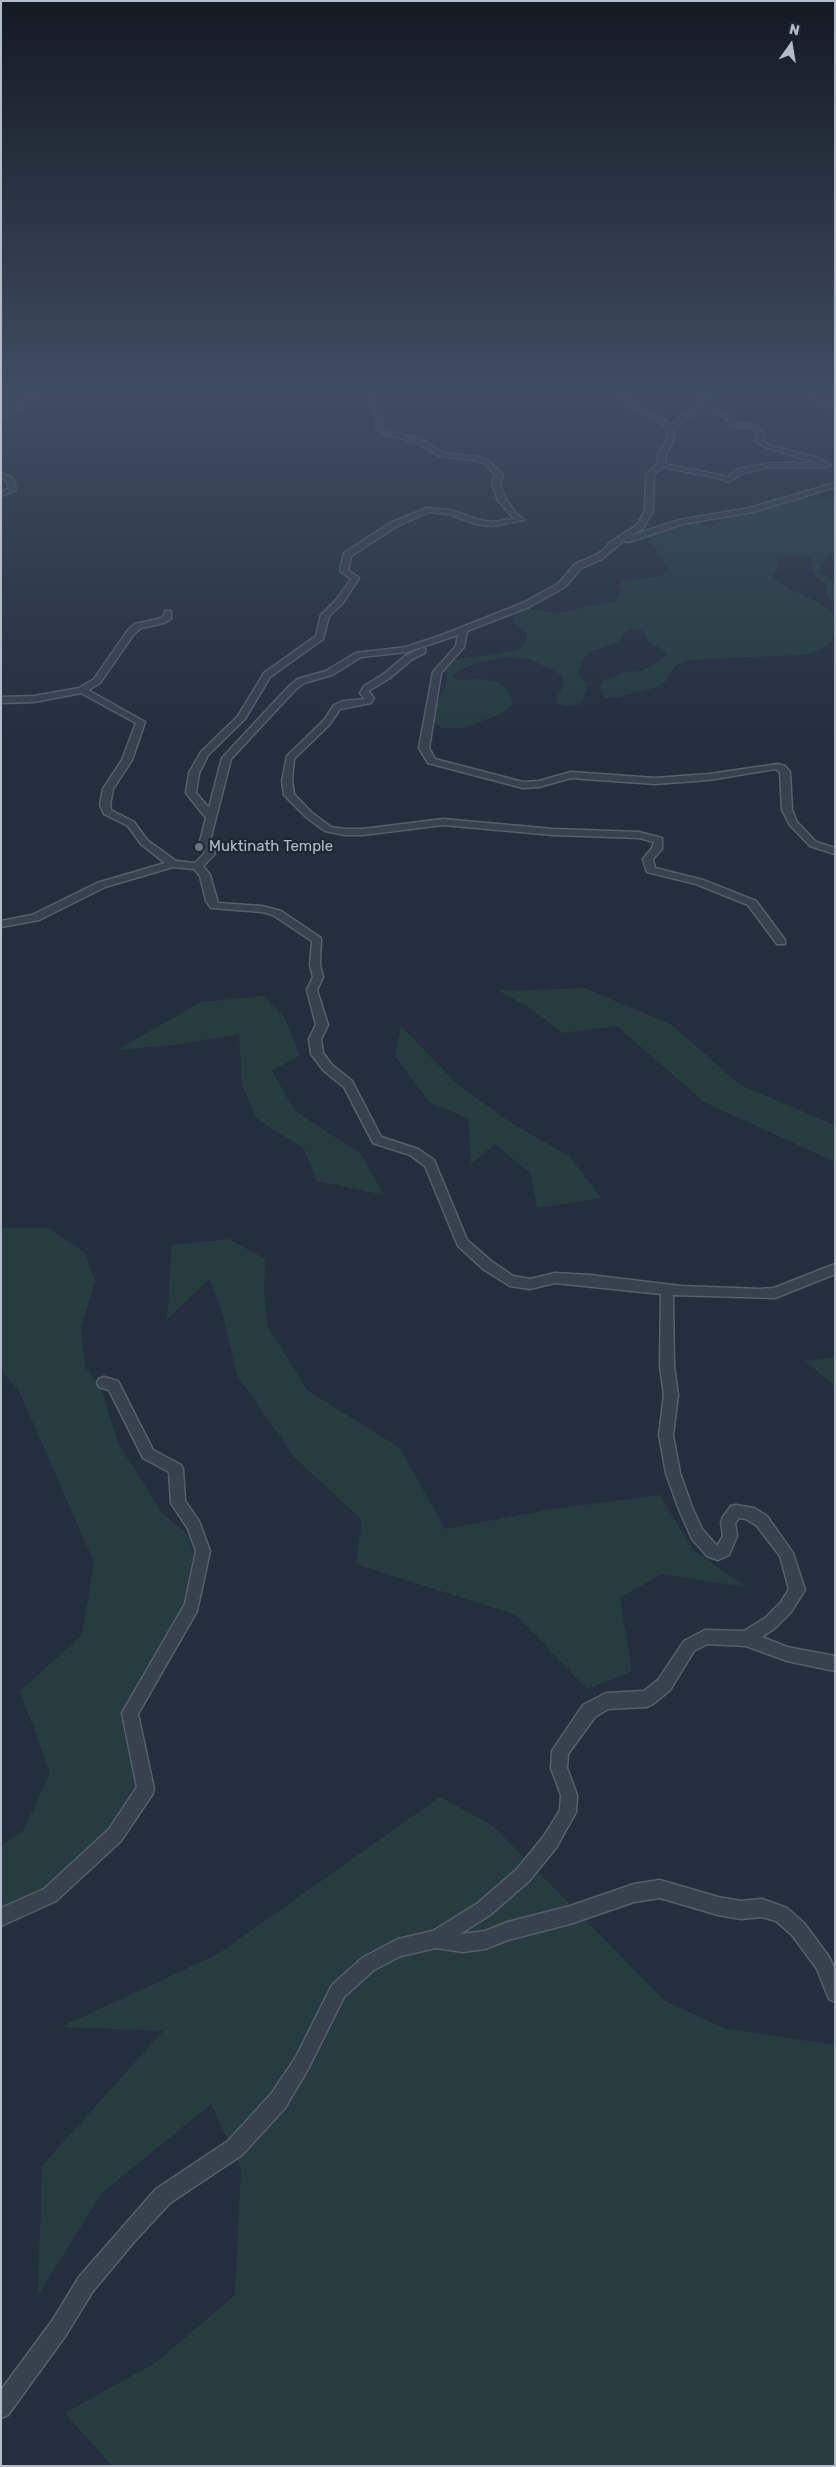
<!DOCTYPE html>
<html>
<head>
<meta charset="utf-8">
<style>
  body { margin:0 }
  #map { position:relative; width:836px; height:2467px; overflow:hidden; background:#242f3e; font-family:Rubik,sans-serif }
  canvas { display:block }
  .frame { position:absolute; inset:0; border:2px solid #b4bcc9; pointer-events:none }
  .north { position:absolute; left:766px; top:20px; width:50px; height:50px; -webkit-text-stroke:4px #1d2633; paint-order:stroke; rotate:13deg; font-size:14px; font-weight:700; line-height:20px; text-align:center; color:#b4bcc9 }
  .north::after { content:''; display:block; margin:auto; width:18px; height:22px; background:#b4bcc9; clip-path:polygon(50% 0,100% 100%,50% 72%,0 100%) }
</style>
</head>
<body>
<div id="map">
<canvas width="836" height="2467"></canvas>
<div class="frame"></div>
<div class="north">N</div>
</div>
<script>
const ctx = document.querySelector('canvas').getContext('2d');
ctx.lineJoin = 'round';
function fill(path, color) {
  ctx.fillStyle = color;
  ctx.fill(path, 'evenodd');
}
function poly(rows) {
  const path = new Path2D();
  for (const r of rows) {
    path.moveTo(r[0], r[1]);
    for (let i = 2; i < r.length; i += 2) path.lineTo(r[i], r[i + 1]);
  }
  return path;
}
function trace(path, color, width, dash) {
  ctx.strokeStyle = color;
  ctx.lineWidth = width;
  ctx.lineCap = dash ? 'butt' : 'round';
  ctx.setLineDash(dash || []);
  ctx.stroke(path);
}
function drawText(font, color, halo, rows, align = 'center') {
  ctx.font = font + ' Rubik,sans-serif';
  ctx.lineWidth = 4.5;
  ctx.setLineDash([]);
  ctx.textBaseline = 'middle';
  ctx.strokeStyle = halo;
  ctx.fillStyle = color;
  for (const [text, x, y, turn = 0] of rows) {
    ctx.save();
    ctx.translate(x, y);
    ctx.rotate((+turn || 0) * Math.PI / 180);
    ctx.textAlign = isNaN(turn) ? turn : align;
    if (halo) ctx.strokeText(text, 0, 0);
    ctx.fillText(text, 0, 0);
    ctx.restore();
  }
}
const green = poly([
  [796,497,835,500,835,552,828,556,819,572,835,583,835,602,826,596,827,585,814,575,811,557,789,555,777,558,779,568,774,573,774,578,785,587,818,602,832,612,835,630,831,641,821,649,809,654,796,655,687,660,676,665,665,682,658,687,615,698,606,698,599,689,601,683,606,679,627,672,641,671,661,661,666,654,664,650,648,642,643,631,631,629,624,633,620,642,589,652,583,660,578,673,587,684,582,704,569,706,559,704,556,701,564,683,560,674,532,660,507,657,479,662,456,672,453,676,457,680,482,679,497,682,507,689,513,702,510,708,499,715,462,728,442,728,433,722,430,718,446,684,447,663,461,658,494,655,520,649,527,638,526,632,513,622,515,614,519,611,533,609,557,613,615,601,621,592,619,584,624,581,661,576,670,569,650,542,649,537,653,530,697,521,704,525,714,524,725,520,730,512],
  [584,988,672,1025,740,1085,835,1125,835,1162,704,1102,617,1026,563,1033,530,1008,499,991],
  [264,996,283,1015,300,1055,272,1071,295,1111,361,1154,384,1195,317,1181,304,1149,256,1118,242,1085,239,1034,173,1045,117,1050,201,1002],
  [401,1026,457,1084,510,1122,570,1157,601,1198,537,1208,531,1174,495,1144,471,1164,468,1118,430,1103,395,1056],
  [1,1228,49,1228,85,1253,95,1281,81,1329,85,1367,100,1385,118,1443,163,1514,189,1536,193,1556,186,1610,130,1701,136,1798,56,1881,1,1909,1,1846,23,1831,50,1773,20,1691,82,1635,94,1562,19,1391,1,1370],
  [229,1239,265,1259,264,1293,268,1327,308,1391,400,1448,445,1529,545,1510,660,1495,693,1550,746,1587,661,1574,620,1598,632,1671,587,1689,516,1615,356,1564,362,1520,294,1457,237,1375,221,1308,209,1279,167,1320,172,1245],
  [835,1357,835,1386,805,1361],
  [440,1797,493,1826,665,2001,723,2028,835,2045,835,2466,112,2466,65,2413,155,2363,235,2295,241,2169,211,2104,102,2193,38,2295,42,2166,163,2031,61,2027,218,1954]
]);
const minor = poly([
  [32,395,39,395,1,420,1,415,32,395],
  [366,395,372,395,382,415,382,428,387,431,420,439,443,453,480,457,490,462,503,475,500,485,506,500,515,512,524,520,492,526,475,524,449,514,428,512,396,527,351,556,348,570,359,578,343,603,329,616,323,639,270,677,245,719,208,755,199,773,196,793,209,808,222,758,290,685,298,679,326,671,356,653,406,647,442,635,523,603,559,583,575,564,596,555,605,549,609,543,637,525,645,511,646,474,658,464,658,454,669,436,659,420,638,412,616,395,623,395,642,410,663,418,670,426,682,416,694,411,699,405,701,395,707,395,704,407,729,415,735,423,757,425,766,435,762,440,769,445,815,457,831,465,827,467,769,467,740,474,729,482,718,478,662,467,654,475,653,511,643,528,630,536,679,520,749,508,835,483,835,487,753,512,683,524,629,542,623,541,602,559,581,568,565,587,529,607,467,631,464,647,441,673,429,748,435,759,523,782,539,781,571,772,655,778,709,774,778,764,785,766,790,772,792,810,797,822,816,842,835,848,835,854,810,846,790,825,782,810,780,772,775,769,709,780,655,784,571,778,539,787,523,788,428,763,419,748,433,672,456,646,458,635,407,652,361,657,332,675,304,683,296,689,231,759,210,841,215,854,203,866,210,875,218,903,262,906,281,911,321,938,320,965,323,977,317,990,328,1025,321,1039,323,1053,332,1065,352,1081,381,1137,418,1149,434,1160,467,1240,491,1261,513,1276,530,1279,555,1273,590,1275,681,1286,760,1289,774,1288,835,1264,835,1274,775,1298,673,1295,674,1366,678,1395,673,1435,680,1473,692,1507,702,1529,717,1546,723,1536,721,1522,723,1517,731,1506,736,1505,754,1508,767,1516,793,1553,805,1590,791,1612,775,1628,762,1637,787,1647,835,1656,835,1671,787,1661,746,1646,707,1644,694,1651,670,1690,653,1704,647,1707,608,1709,595,1717,568,1754,567,1768,577,1795,576,1812,556,1848,529,1881,490,1915,460,1934,485,1931,508,1922,570,1906,634,1884,660,1880,718,1897,741,1901,762,1899,787,1908,804,1923,829,1957,835,1970,835,2002,829,1999,817,1969,792,1935,776,1921,762,1917,741,1919,718,1915,660,1898,634,1902,570,1924,508,1940,485,1949,463,1952,436,1948,401,1956,374,1970,344,1997,308,2069,285,2108,242,2155,170,2203,134,2242,93,2291,66,2335,8,2415,1,2418,1,2390,52,2321,79,2277,156,2189,228,2141,271,2094,296,2057,332,1985,362,1958,398,1939,433,1931,478,1903,517,1869,544,1836,560,1810,561,1795,551,1768,552,1751,583,1705,606,1693,644,1691,658,1680,684,1641,705,1630,744,1631,765,1618,781,1602,789,1589,780,1556,757,1526,746,1519,739,1518,735,1523,737,1536,729,1555,718,1560,707,1556,692,1539,678,1507,666,1473,659,1435,664,1395,660,1366,661,1294,555,1283,530,1289,510,1286,483,1269,458,1246,425,1166,410,1155,373,1143,344,1087,324,1071,311,1054,309,1039,316,1025,307,990,313,977,310,965,312,941,273,915,262,912,211,908,206,901,200,876,194,869,173,867,105,887,39,920,1,927,1,921,32,915,97,883,165,863,141,844,128,826,104,814,100,805,103,789,122,760,136,723,81,693,34,702,1,703,1,697,34,696,79,688,94,679,128,630,135,624,158,619,164,616,165,611,171,611,171,619,164,623,141,628,134,634,100,683,88,690,145,722,132,760,113,789,110,805,111,810,134,822,147,840,176,861,195,863,205,853,200,841,206,818,186,793,189,773,201,752,238,716,264,673,316,636,321,615,337,599,351,579,340,571,344,553,390,523,427,508,450,510,479,520,492,522,514,519,498,500,492,485,495,475,486,464,478,461,439,456,416,442,383,434,376,429,376,415,366,395],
  [701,411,725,417,731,426,753,428,759,435,755,441,765,447,817,463,769,463,735,470,728,477,665,464,666,454,675,436,673,431,686,418,701,411],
  [808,395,814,395,813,400,835,405,835,409,807,402,808,395],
  [1,473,13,478,16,490,1,496,1,491,8,489,7,481,1,478,1,473],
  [422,648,425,649,425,653,411,660,390,678,370,690,369,692,374,698,371,703,340,709,330,724,294,759,292,781,294,794,312,813,331,827,345,829,363,829,443,819,553,829,639,832,662,838,662,849,653,859,655,868,703,880,756,901,785,940,785,944,777,944,748,905,696,884,647,872,643,859,652,848,654,842,639,838,553,835,443,825,363,835,345,835,325,831,306,817,284,795,282,781,287,756,324,720,334,705,343,701,365,699,360,693,364,686,384,674,405,656,422,648],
  [104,1377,118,1381,153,1450,181,1465,183,1469,185,1501,199,1521,210,1551,197,1611,138,1714,154,1789,152,1795,121,1841,56,1901,1,1926,1,1908,44,1889,109,1829,137,1787,122,1713,185,1604,196,1551,188,1529,171,1503,169,1472,143,1458,109,1390,99,1387,97,1383,99,1379,104,1377]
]);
const markers = [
  [199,847,5,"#6b7280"]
];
const farPoinames = [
  ["Muktinath Temple",209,847]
];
fill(green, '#263c3f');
trace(minor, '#565f6c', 3);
fill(minor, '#38414e');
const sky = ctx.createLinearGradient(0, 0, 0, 740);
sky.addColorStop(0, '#141a22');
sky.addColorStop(0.53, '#3f4d63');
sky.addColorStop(1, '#3f4d6300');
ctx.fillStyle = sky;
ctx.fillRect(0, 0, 836, 740);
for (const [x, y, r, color] of markers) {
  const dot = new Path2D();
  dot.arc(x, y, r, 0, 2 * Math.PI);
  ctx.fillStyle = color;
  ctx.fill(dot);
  trace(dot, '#1d2633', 2);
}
drawText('15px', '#b4bcc9', '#1d2633', farPoinames, 'left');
</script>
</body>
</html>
